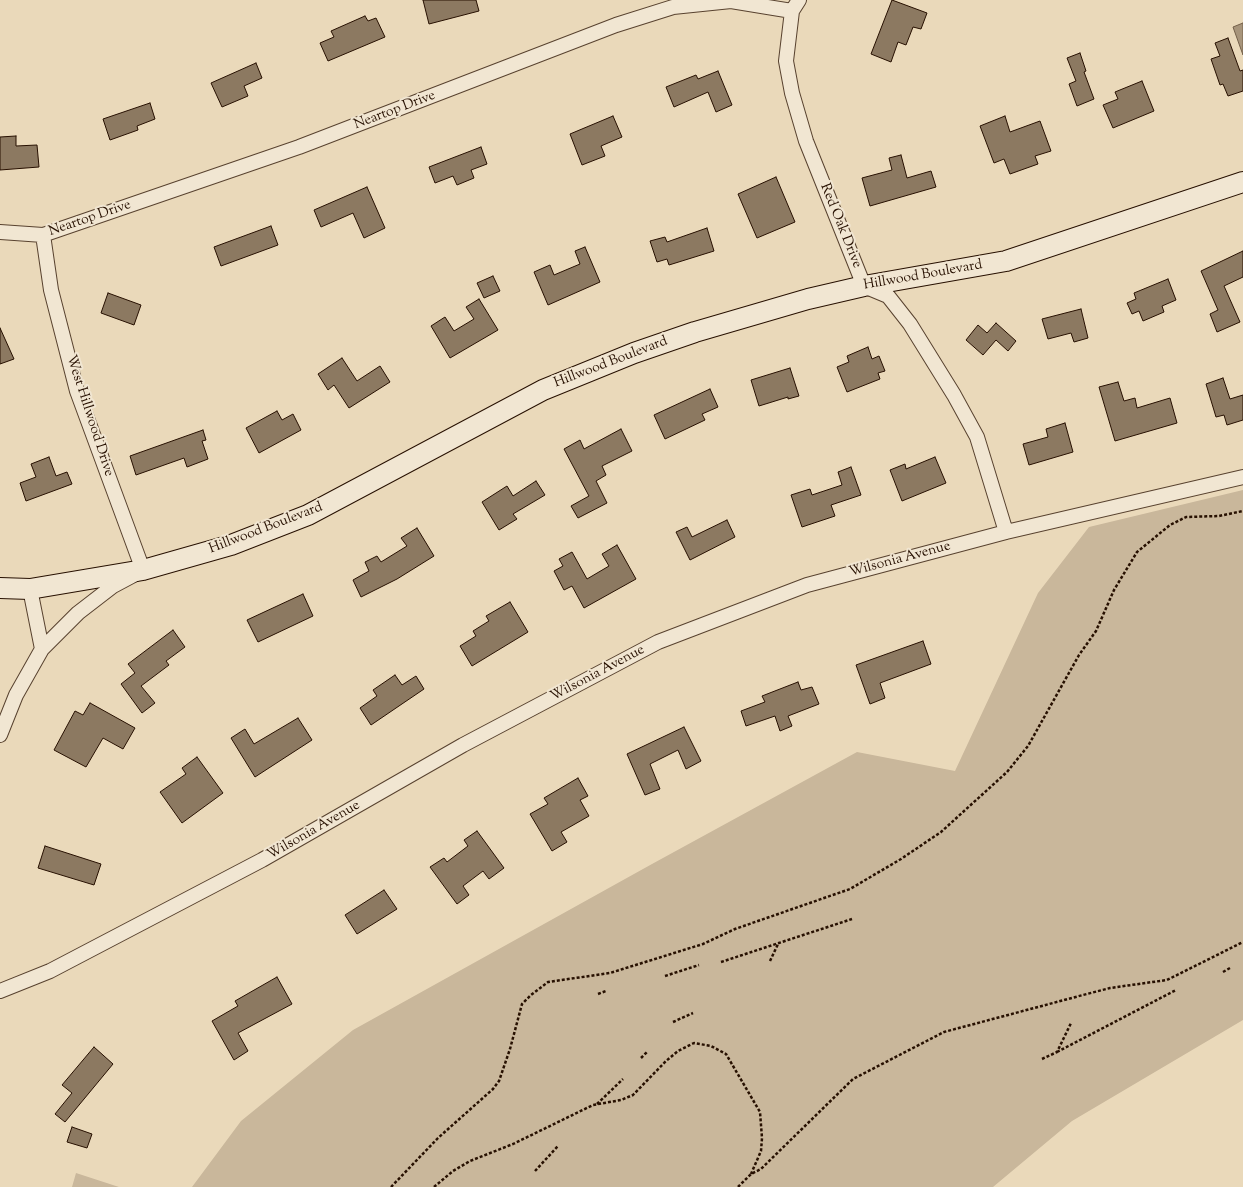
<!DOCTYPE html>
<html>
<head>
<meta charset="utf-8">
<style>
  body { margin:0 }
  canvas { display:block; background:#ead9ba }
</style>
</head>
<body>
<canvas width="1243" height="1187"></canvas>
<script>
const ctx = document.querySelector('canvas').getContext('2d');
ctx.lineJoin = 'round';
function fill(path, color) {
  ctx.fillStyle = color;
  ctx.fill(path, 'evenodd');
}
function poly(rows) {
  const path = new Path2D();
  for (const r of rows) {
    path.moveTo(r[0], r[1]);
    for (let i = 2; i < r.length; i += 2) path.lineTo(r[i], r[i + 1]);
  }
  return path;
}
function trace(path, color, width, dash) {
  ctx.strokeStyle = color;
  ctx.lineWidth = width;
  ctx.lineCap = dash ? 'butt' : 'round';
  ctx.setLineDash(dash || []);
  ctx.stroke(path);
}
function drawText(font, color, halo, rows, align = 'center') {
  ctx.font = font + ' "Sorts Mill Goudy",serif';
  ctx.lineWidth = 4;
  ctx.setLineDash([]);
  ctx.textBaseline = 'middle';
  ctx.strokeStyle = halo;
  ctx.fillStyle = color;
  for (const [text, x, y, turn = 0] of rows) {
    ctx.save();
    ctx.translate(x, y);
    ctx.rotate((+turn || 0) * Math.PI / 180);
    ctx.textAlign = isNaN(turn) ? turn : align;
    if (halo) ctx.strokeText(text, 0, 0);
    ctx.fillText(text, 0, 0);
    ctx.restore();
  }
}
const green = poly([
  [1243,490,1243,1020,1072,1121,993,1187,192,1187,241,1121,353,1030,652,864,857,752,955,771,1038,593,1089,527],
  [76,1173,119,1187,72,1187]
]);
const water = poly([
  [1243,23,1243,55,1233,27,1243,23]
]);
const building = poly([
  [423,0,476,0,479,11,429,24,423,0],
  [892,0,927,13,921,29,913,27,906,45,898,42,891,62,871,54,892,0],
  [365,16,368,21,376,18,385,37,328,61,320,43,334,37,331,31,365,16],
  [1228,38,1240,71,1243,70,1243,91,1228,96,1223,84,1220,85,1211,59,1220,56,1215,43,1228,38],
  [1080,53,1086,71,1084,72,1094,99,1077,106,1069,84,1076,81,1067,58,1080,53],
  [256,63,262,78,244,86,248,96,222,107,211,83,256,63],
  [718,71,732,105,716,112,708,92,674,107,666,87,696,75,698,79,718,71],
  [1142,81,1154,111,1113,128,1103,105,1118,99,1115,92,1142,81],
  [150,103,155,119,137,126,138,130,110,140,103,119,150,103],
  [613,116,622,137,601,146,605,156,582,165,570,134,613,116],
  [1005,116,1010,132,1040,121,1051,151,1035,156,1038,164,1010,174,1004,159,994,163,980,126,1005,116],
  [16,136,16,146,37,145,39,167,0,170,0,137,16,136],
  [481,147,487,164,471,170,474,178,457,185,453,176,435,183,429,167,481,147],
  [901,155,907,178,931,171,936,187,870,206,862,178,892,170,889,158,901,155],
  [776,177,795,222,757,238,738,194,776,177],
  [367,187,385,228,364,238,353,213,321,227,314,210,367,187],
  [271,226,278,245,221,266,214,247,271,226],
  [707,228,714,251,669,265,667,259,657,262,650,241,665,237,667,242,707,228],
  [585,247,600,282,548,305,534,272,550,265,554,275,580,264,575,251,585,247],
  [1243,251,1243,277,1224,286,1240,322,1217,332,1210,314,1218,310,1201,271,1243,251],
  [493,276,500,291,484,298,477,283,493,276],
  [1168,279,1176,300,1162,306,1164,312,1143,321,1139,311,1132,314,1127,303,1136,299,1134,293,1168,279],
  [108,293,141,305,134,325,101,313,108,293],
  [479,299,498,330,450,358,431,326,445,317,454,331,474,319,466,307,479,299],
  [1081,309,1088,338,1074,342,1071,333,1048,339,1042,319,1081,309],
  [996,323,1016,341,1008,351,996,340,983,355,966,340,978,325,987,333,996,323],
  [0,328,14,359,0,364,0,328],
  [868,347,872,359,879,356,885,371,878,373,880,379,847,392,837,367,849,362,847,356,868,347],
  [342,358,357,381,380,366,390,382,349,408,334,385,328,390,318,374,342,358],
  [790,368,799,396,788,399,788,397,759,406,751,380,790,368],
  [1223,378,1230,399,1243,395,1243,420,1227,425,1224,415,1216,417,1206,384,1223,378],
  [1118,382,1124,401,1135,398,1137,408,1170,398,1177,423,1115,441,1099,387,1118,382],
  [710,389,718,407,702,414,705,420,665,439,654,415,710,389],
  [277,411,282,420,293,414,301,430,259,453,246,428,277,411],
  [1065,423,1073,452,1029,465,1023,444,1048,437,1046,429,1065,423],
  [621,429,632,451,602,466,606,475,596,481,607,503,578,518,571,506,589,496,564,449,580,440,584,449,621,429],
  [203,430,206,440,202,441,208,459,187,467,184,458,136,475,130,456,203,430],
  [49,457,56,476,67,472,72,484,26,501,20,483,36,477,31,464,49,457],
  [935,457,946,483,902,501,890,470,905,464,906,469,935,457],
  [851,467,861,495,831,505,835,516,802,527,791,495,810,489,812,495,842,485,838,472,851,467],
  [536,481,545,495,513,514,517,519,499,530,482,502,507,486,513,496,536,481],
  [727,520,735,537,690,560,676,532,687,527,692,537,727,520],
  [417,528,434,556,397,579,361,597,353,580,369,571,365,562,377,556,381,562,407,546,401,538,417,528],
  [617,545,636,579,584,608,572,586,564,590,554,571,563,566,559,559,572,552,587,579,609,566,602,554,617,545],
  [303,594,313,616,258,642,247,620,303,594],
  [510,602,528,632,472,666,460,646,476,636,473,631,489,621,486,616,510,602],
  [173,630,185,647,166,661,169,665,141,686,155,703,142,713,121,684,135,673,128,664,173,630],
  [923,641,931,664,880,683,885,698,870,704,856,665,923,641],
  [395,675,402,685,416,676,424,689,371,725,360,708,377,696,373,690,395,675],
  [798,682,801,690,812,687,819,704,788,716,792,726,780,731,775,716,746,726,741,711,765,702,762,696,798,682],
  [90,703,135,728,123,749,103,738,86,767,54,750,75,711,83,715,90,703],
  [298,718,312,740,255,777,231,738,245,729,254,744,298,718],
  [684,727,701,761,686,769,678,750,650,764,660,789,645,795,627,754,684,727],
  [197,757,223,793,182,823,160,792,186,774,182,768,197,757],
  [578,778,588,796,580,800,589,816,561,832,567,842,552,851,530,814,548,804,544,798,578,778],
  [477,831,504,868,489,879,483,871,463,886,469,895,457,904,430,867,444,858,447,862,468,846,464,840,477,831],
  [45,846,101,864,94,885,38,868,45,846],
  [384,890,397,909,357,934,345,915,384,890],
  [277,977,292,1004,238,1033,248,1051,234,1060,212,1021,238,1006,235,1001,277,977],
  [94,1047,113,1064,65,1122,55,1114,72,1093,62,1085,94,1047],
  [72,1127,92,1134,87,1148,67,1142,72,1127]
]);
const path = poly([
  [770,961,778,944],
  [721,962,852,919],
  [1223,972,1230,968],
  [665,976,699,965],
  [598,994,606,991],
  [673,1022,693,1013],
  [1057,1052,1176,990],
  [641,1058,648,1051],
  [1042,1059,1057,1052,1071,1023],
  [597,1104,623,1079],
  [535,1171,558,1146],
  [391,1187,438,1138,493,1089,499,1081,510,1049,522,1004,531,995,548,982,610,973,703,944,735,929,850,889,901,859,941,832,1007,772,1028,746,1079,655,1096,631,1114,590,1137,552,1170,525,1186,517,1219,516,1243,511],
  [434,1187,453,1171,470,1161,513,1144,593,1105,621,1100,633,1095,666,1061,678,1051,694,1043,711,1046,726,1054,760,1112,762,1138,761,1151,751,1174],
  [738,1187,751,1174,761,1169,853,1079,944,1032,1083,995,1110,988,1167,980,1243,942]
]);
const street = poly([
  [799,0,792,11,786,61,792,93,806,141,864,286,888,296,910,324,954,395,977,437,1006,532],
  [0,232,43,235,299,147,616,25,673,7,731,1,792,11],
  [42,649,78,613,113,586,143,570,77,391,51,290,43,235],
  [0,735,16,695,42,649,30,589],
  [0,991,50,971,262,860,463,745,658,642,807,585,1006,532,1243,477]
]);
const secondary = poly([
  [0,588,30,589,143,570,231,545,308,515,543,390,634,353,695,332,808,299,864,286,1006,261,1243,182]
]);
const streetNames = [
  ["Neartop Drive",395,111,-21],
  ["Neartop Drive",90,219,-19],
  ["Red Oak Drive",840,226,68],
  ["Hillwood Boulevard",923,276,-10],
  ["Hillwood Boulevard",611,363,-21],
  ["West Hillwood Drive",89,416,72],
  ["Hillwood Boulevard",266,529,-21],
  ["Wilsonia Avenue",900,560,-15],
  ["Wilsonia Avenue",598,674,-28],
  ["Wilsonia Avenue",314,831,-30]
];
fill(green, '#c9b79b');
fill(water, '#a8957b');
trace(water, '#74604a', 1);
fill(building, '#8c7961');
trace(building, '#271001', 1);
trace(street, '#58422f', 16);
trace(secondary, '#271001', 22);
trace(path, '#271001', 2.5, [3, 2]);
trace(street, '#f1e6d2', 14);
trace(secondary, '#f1e6d2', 20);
drawText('14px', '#271001', '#f1e6d2', streetNames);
</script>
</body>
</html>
